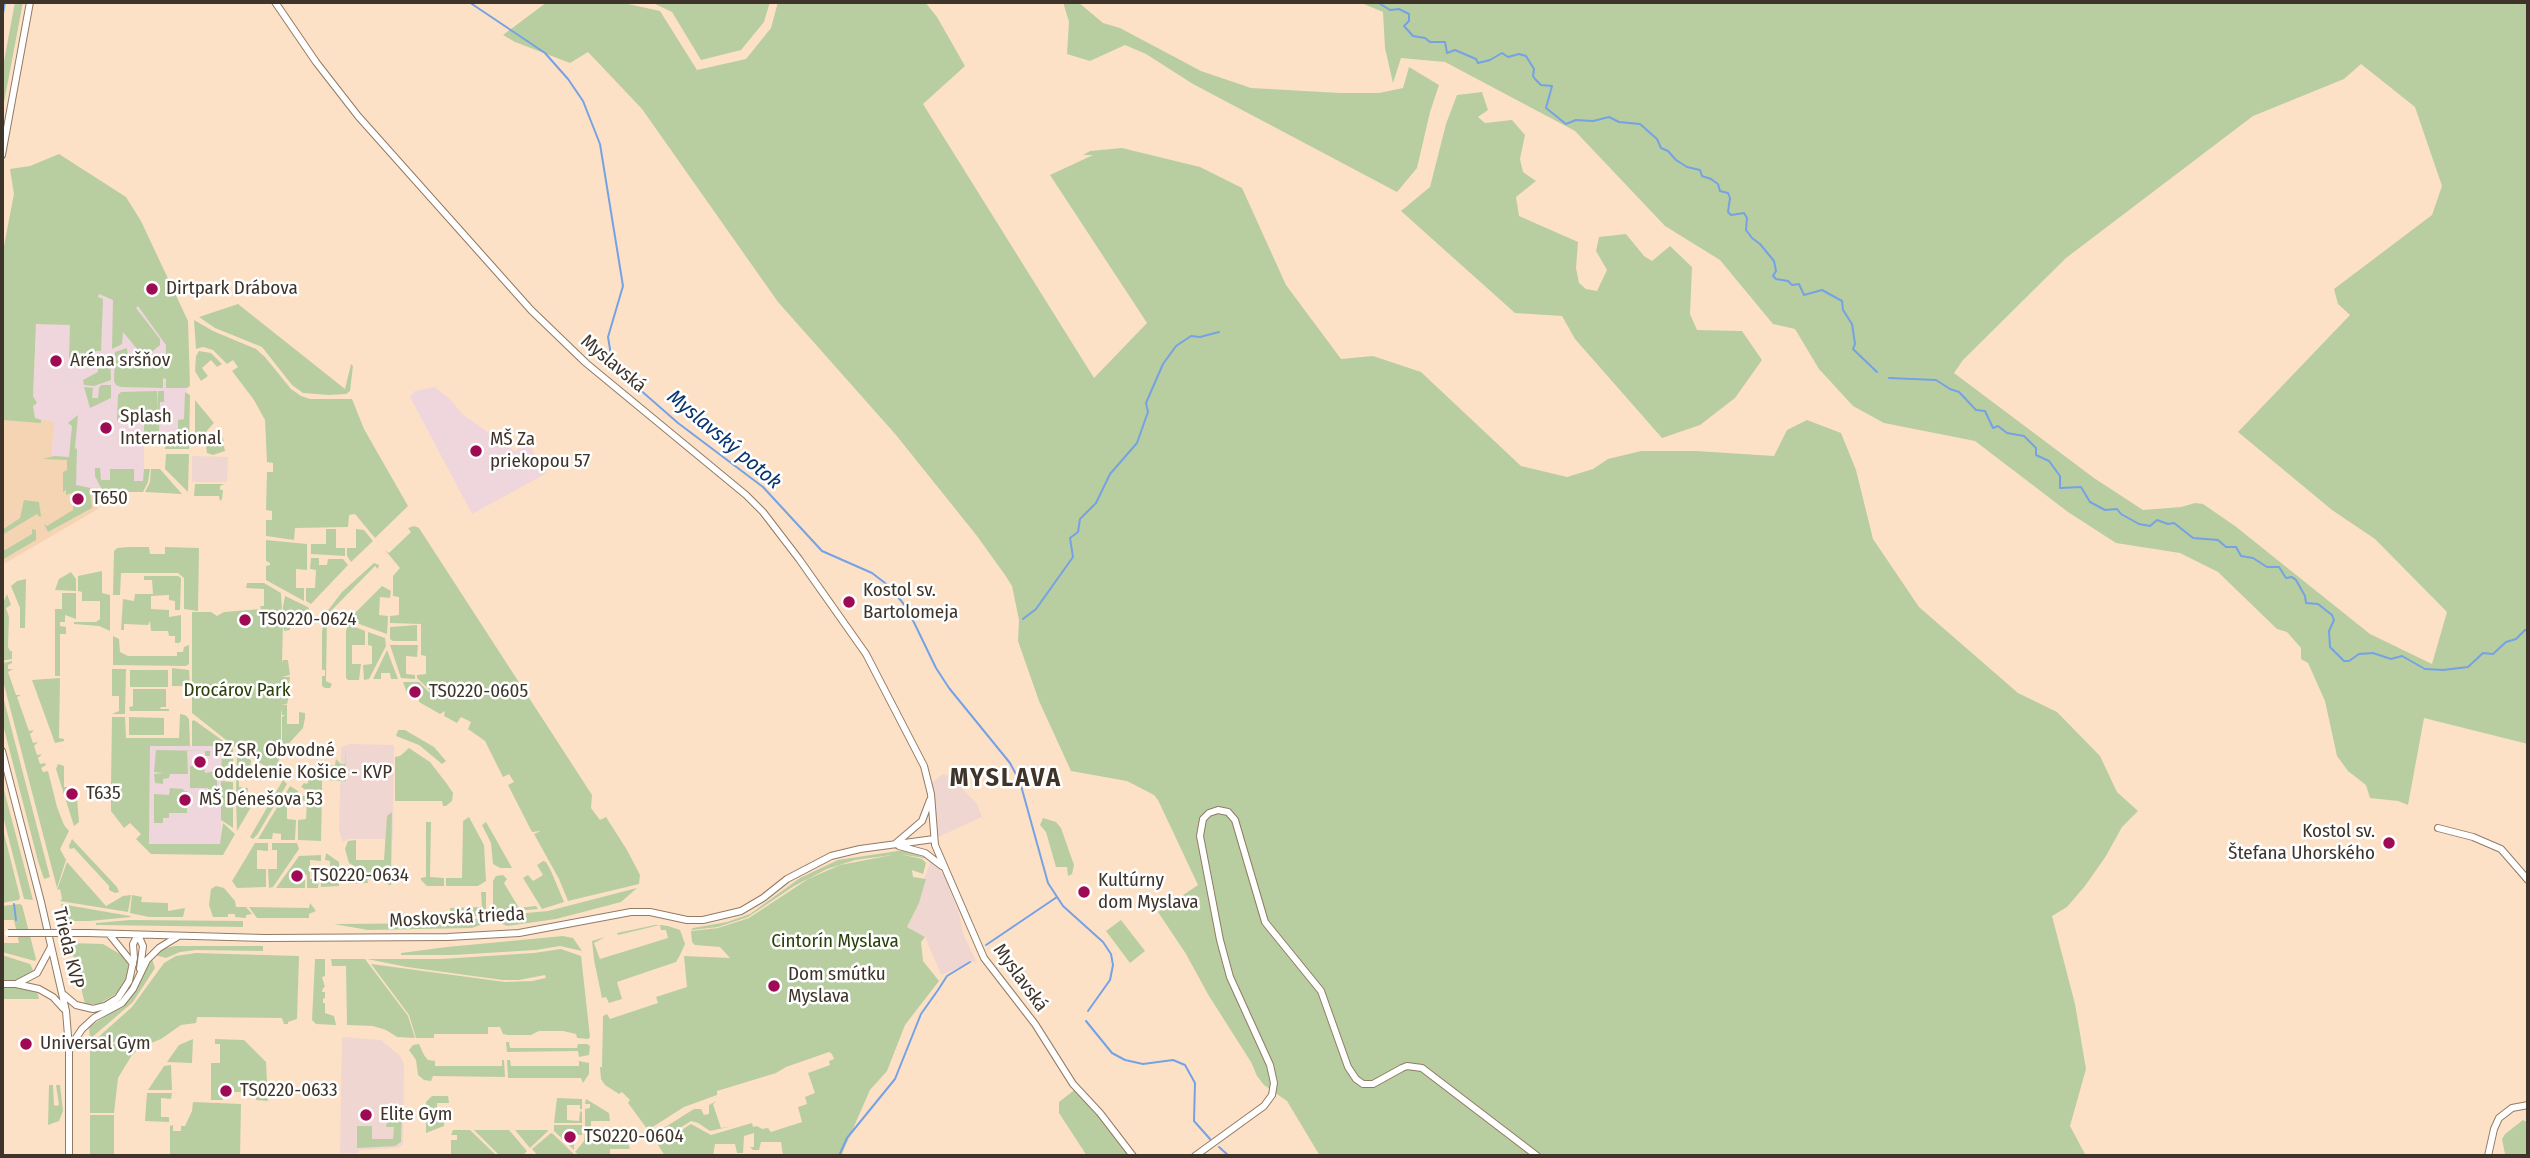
<!DOCTYPE html>
<html>
<head>
<meta charset="utf-8">
<style>
  body { margin:0 }
  #map { position:relative; width:2530px; height:1158px; overflow:hidden; background:#fde1c7; font-family:"Fira Sans Condensed",sans-serif }
  canvas { display:block }
  .frame { position:absolute; inset:0; border:4px solid #3e3429; pointer-events:none }
</style>
</head>
<body>
<div id="map">
<canvas width="2530" height="1158"></canvas>
<div class="frame"></div>
</div>
<script>
const ctx = document.querySelector('canvas').getContext('2d');
ctx.lineJoin = 'round';
function fill(path, color) {
  ctx.fillStyle = color;
  ctx.fill(path, 'evenodd');
}
function poly(rows) {
  const path = new Path2D();
  for (const r of rows) {
    path.moveTo(r[0], r[1]);
    for (let i = 2; i < r.length; i += 2) path.lineTo(r[i], r[i + 1]);
  }
  return path;
}
function trace(path, color, width, dash) {
  ctx.strokeStyle = color;
  ctx.lineWidth = width;
  ctx.lineCap = dash ? 'butt' : 'round';
  ctx.setLineDash(dash || []);
  ctx.stroke(path);
}
function drawText(font, color, halo, rows, align = 'center') {
  ctx.font = font + ' "Fira Sans Condensed",sans-serif';
  ctx.lineWidth = 5;
  ctx.setLineDash([]);
  ctx.textBaseline = 'middle';
  ctx.strokeStyle = halo;
  ctx.fillStyle = color;
  for (const [text, x, y, turn = 0] of rows) {
    ctx.save();
    ctx.translate(x, y);
    ctx.rotate((+turn || 0) * Math.PI / 180);
    ctx.textAlign = isNaN(turn) ? turn : align;
    if (halo) ctx.strokeText(text, 0, 0);
    ctx.fillText(text, 0, 0);
    ctx.restore();
  }
}
const commercial = poly([
  [192,456,228,457,227,482,192,482],
  [349,744,394,745,393,839,347,839,343,843,339,831,341,747],
  [943,774,950,776,977,804,982,817,934,839,930,784],
  [931,861,944,875,959,913,963,933,976,961,941,975,925,937,907,927,919,903,926,879,924,879],
  [342,1037,381,1040,400,1056,404,1064,403,1145,397,1148,359,1150,358,1153,340,1153]
]);
const built = poly([
  [35,418,54,421,72,458,100,488,98,509,2,565,3,420]
]);
const education = poly([
  [39,266,120,275,187,361,186,444,165,444,165,438,144,438,144,488,71,487,72,458,51,458,54,422,35,418,33,405,37,402,33,396],
  [435,387,452,401,462,414,515,451,528,443,547,473,472,514,410,397,415,391],
  [150,745,222,746,221,844,149,844]
]);
const green = poly([
  [15,2,23,2,2,113,2,72],
  [547,2,619,2,660,11,697,70,746,59,771,28,778,2,925,2,937,17,965,66,923,104,1094,378,1147,323,1050,175,1093,155,1083,155,1090,151,1122,148,1200,167,1242,188,1286,285,1341,359,1373,356,1421,372,1521,466,1567,477,1593,469,1608,459,1641,451,1696,451,1774,456,1787,430,1807,420,1841,433,1856,470,1873,539,1919,607,2018,693,2057,712,2100,756,2117,792,2138,811,2122,827,2106,856,2085,886,2067,907,2052,916,2075,1004,2086,1069,2070,1126,2086,1156,1320,1156,1287,1101,1264,1085,1257,1076,1251,1062,1209,996,1186,954,1158,912,1198,885,1158,800,1154,795,1127,781,1071,771,1039,701,1018,641,1019,620,1012,586,1005,575,977,536,896,435,778,302,642,109,588,52,570,63,515,42,503,35],
  [651,2,770,2,764,22,741,50,701,60,672,12],
  [1078,2,1103,23,1120,28,1201,71,1251,88,1340,93,1379,93,1403,88,1409,67,1439,85,1430,112,1417,168,1397,192,1193,84,1146,54,1125,45,1090,61,1067,54,1069,22,1063,2],
  [1359,2,2528,2,2528,744,2424,718,2408,805,2398,801,2370,798,2366,785,2348,771,2337,756,2325,701,2308,663,2301,659,2301,648,2287,632,2277,629,2218,572,2180,553,2116,543,2068,512,1975,441,1884,423,1853,406,1819,369,1795,329,1773,324,1720,260,1665,226,1575,131,1445,62,1401,58,1393,83,1385,48,1383,12],
  [2361,64,2415,107,2442,186,2432,215,2334,289,2338,304,2350,315,2238,432,2332,510,2375,539,2447,612,2432,664,2370,634,2235,526,2203,504,2195,503,2181,507,2143,510,2094,478,1954,373,1963,360,2066,258,2253,116,2344,79],
  [1482,92,1488,110,1478,117,1485,123,1512,120,1525,135,1520,159,1523,172,1536,181,1516,197,1519,216,1578,242,1576,268,1579,283,1586,289,1597,291,1607,270,1596,251,1599,237,1626,234,1644,256,1652,261,1670,246,1692,267,1690,314,1697,330,1742,331,1762,360,1735,398,1700,425,1662,438,1575,339,1562,316,1515,313,1401,211,1430,187,1446,124,1457,95],
  [59,154,126,197,141,221,188,321,190,386,187,388,166,388,166,379,163,378,163,388,121,387,116,385,114,381,115,352,127,348,128,358,166,358,166,345,138,306,136,308,160,339,160,345,148,355,143,356,123,332,122,344,112,349,113,300,99,294,98,297,103,299,101,351,96,351,95,357,74,352,71,360,69,359,70,325,36,324,33,396,37,403,33,406,35,418,41,420,41,423,2,420,2,256,14,194,10,169,30,166],
  [238,304,345,389,351,364,353,366,350,391,346,394,329,395,303,393,292,385,262,347,215,328,199,317],
  [194,320,213,331,256,349,265,357,291,389,301,396,310,399,352,399,364,429,408,506,375,538,355,514,349,515,348,527,295,528,294,540,266,536,266,520,272,520,272,511,266,510,267,472,273,472,273,463,267,462,265,420,254,400,232,371,238,367,233,360,227,364,213,350,203,347,196,349],
  [199,351,211,353,222,364,217,367,211,360,202,368,208,376,201,381,195,371,196,356],
  [97,353,110,355,111,380,94,386,84,385,83,380,98,372],
  [101,385,111,385,111,398,90,408,84,387,93,388,92,398,98,398,99,388],
  [157,391,158,411,158,391,164,391,164,402,160,402,159,434,144,434,144,409,136,409,135,421,117,421,118,395,121,392],
  [185,392,190,395,189,449,165,449,165,444,178,444,178,420,184,419],
  [195,400,214,423,202,436,202,441,195,445],
  [78,415,75,448,77,449,76,485,90,488,92,508,48,532,44,524,47,526,73,510,73,502,83,502,83,497,73,496,71,493,66,495,66,490,63,492,63,472,67,470,67,460,43,459,54,456,69,457,72,426,68,423],
  [212,432,221,434,224,441,219,442,220,446,224,446,225,451,213,455,207,453,205,440],
  [166,454,189,454,188,492,165,469],
  [95,468,100,468,101,480,110,480,110,469,134,469,134,481,143,481,144,469,150,469,148,482,143,492,103,492,95,476],
  [151,469,160,469,182,494,145,492,150,482],
  [195,484,224,484,220,486,220,490,223,490,222,499,220,501,219,496,194,496],
  [24,500,39,502,41,516,40,517,37,514,2,535,2,530,20,518],
  [414,526,419,528,592,795,591,808,600,820,606,817,627,850,640,875,639,884,568,901,559,879,534,834,541,831,532,832,508,785,514,782,509,774,503,777,485,741,468,729,471,722,461,717,457,723,444,716,445,711,440,714,419,702,418,689,413,689,412,696,408,696,403,682,419,682,433,696,434,694,417,678,417,675,426,674,426,656,421,655,421,624,390,623,390,616,399,615,399,597,393,596,393,576,400,568,385,550,389,553,411,532,408,528],
  [32,529,36,530,36,540,2,560,2,547,5,550,32,534],
  [326,529,336,529,336,548,345,548,345,556,311,554,311,544,326,544],
  [356,529,364,530,373,541,351,562,347,556,347,548,356,548],
  [266,540,307,544,307,570,296,569,296,588,304,588,304,601,266,580,266,566,270,565,270,563,266,561],
  [129,547,149,547,150,554,165,554,165,547,199,548,198,611,184,609,184,578,178,573,121,573,120,595,113,595,114,551,117,548],
  [311,558,319,558,319,565,327,565,328,559,343,559,348,565,311,604,306,601,306,588,315,588,316,570,310,569],
  [374,563,379,565,378,569,375,566,329,613,326,613,342,592],
  [102,571,102,593,110,595,110,631,99,626,74,624,74,622,96,622,100,619,100,601,82,601,82,592,78,591,78,576],
  [71,572,76,579,76,591,55,590,59,579],
  [144,576,178,576,181,578,180,610,175,610,175,601,169,600,169,595,151,596,151,609,169,610,169,617,181,615,181,641,179,643,175,643,175,636,169,636,168,631,151,631,150,621,148,625,124,624,124,630,121,630,123,599,134,601,135,594,153,594,152,580,144,580],
  [26,579,25,628,20,628,20,608,11,586,17,581],
  [247,583,264,583,281,593,282,612,285,596,308,607,310,611,306,625,302,625,302,612,290,612,290,630,284,631,283,623,282,663,283,660,288,660,290,675,282,677,290,677,289,686,282,688,289,688,289,696,287,704,281,705,287,705,287,724,299,724,299,712,305,713,305,718,303,728,282,751,282,717,285,715,282,715,281,709,281,755,274,772,235,747,192,713,192,612,211,612,217,616,224,612,261,609,260,606,264,606,264,589,246,588],
  [382,586,391,591,390,598,380,597,379,615,388,616,387,634,348,620],
  [62,593,76,593,76,619,65,615,65,622,60,622,60,626,66,627,66,634,60,634,60,676,55,676,55,609,62,609],
  [7,594,11,605,6,608,9,617,8,647,10,651,12,651,12,659,2,661,2,605],
  [325,616,327,616,326,681,332,684,330,688,325,688,322,686,322,676,325,676,325,670,322,670,322,632],
  [348,624,365,631,365,645,352,645,352,664,361,664,359,680,348,680,346,678,346,631],
  [417,625,417,641,393,641,390,639,390,627],
  [368,632,385,638,386,646,369,679,364,680,363,665,372,664,372,646,368,645],
  [113,636,119,639,120,652,128,656,177,656,177,652,183,652,184,647,189,645,189,664,186,666,113,665],
  [390,645,418,645,417,657,406,656,406,674,415,675,415,679,401,678],
  [387,650,398,679,391,679,390,673,381,673,381,679,373,679],
  [12,661,12,663,8,665,8,669,13,669,8,672,16,695,21,695,17,697,29,731,34,730,30,734,33,743,38,742,34,746,37,755,42,754,38,758,40,764,45,763,46,765,41,768,43,772,48,771,57,807,64,825,69,831,60,849,66,860,57,888,2,677,4,673,2,663],
  [172,668,189,670,190,686,172,686],
  [112,669,126,669,125,714,112,714,119,711,119,696,112,696],
  [130,670,168,670,168,687,130,687],
  [60,678,59,738,64,739,64,741,55,743,32,680],
  [133,689,166,689,166,707,161,707,160,709,169,709,169,711,130,711,129,707,133,706],
  [2,690,4,700,50,877,44,879,38,861,2,721],
  [180,714,185,715,189,719,190,746,150,746,149,844,220,844,223,823,235,834,223,855,151,854,136,839,141,834,130,823,124,828,111,811,111,787,117,786,111,785,112,717,125,717,126,738,179,738],
  [129,717,164,718,164,735,129,735],
  [194,720,226,743,220,746,192,746,192,721],
  [398,730,405,730,434,747,446,761,442,764,419,745,396,736],
  [229,745,233,749,233,778,221,779,222,749],
  [345,748,346,781,322,780,322,790,308,791,301,787,304,783,307,784,312,774,319,767,335,765,336,759,341,764,345,764],
  [409,748,430,762,447,784,453,793,452,801,446,806,443,806,442,801,395,801,395,757,400,756],
  [156,750,210,751,210,756,205,756,205,751,187,751,188,774,170,774,169,778,163,779,163,784,155,783,154,774,163,773,154,772],
  [237,751,251,760,250,770,239,769,239,787,248,788,247,796,236,795],
  [58,764,64,766,64,787,76,787,79,822,74,826,56,769],
  [190,766,204,766,205,773,217,771,217,787,211,788,217,788,216,803,214,803,214,793,208,793,208,788,190,788],
  [283,780,287,784,257,835,253,839,250,837],
  [221,781,233,782,233,828,221,820],
  [2,784,4,790,33,900,24,899,2,812],
  [290,786,298,791,298,801,287,800,287,819,296,820,295,840,281,840,281,834,273,833,272,839,258,839],
  [170,788,183,789,184,791,187,791,187,813,169,813,169,818,163,818,163,823,154,823,154,794,169,795],
  [322,795,321,841,298,840,298,820,306,819,307,801,301,800,302,796],
  [243,798,242,804,244,804,244,798,254,802,237,831,236,799],
  [392,812,391,885,389,885,349,863,345,849,348,841,356,840,356,860,384,860,387,816],
  [469,817,484,845,486,881,478,886,446,886,446,878,462,878,463,821],
  [1043,818,1056,822,1061,828,1074,865,1072,874,1068,876,1067,867,1056,867,1046,832,1040,825],
  [426,822,431,822,430,877,444,878,444,886,427,886,421,880,421,878,426,877],
  [486,822,493,834,512,868,500,868,493,864,491,843,482,825],
  [2,825,20,897,19,900,2,903],
  [72,839,117,887,119,892,115,893,109,890,109,886,74,848,70,849,69,846],
  [255,843,268,843,268,851,257,850,257,869,266,869,266,887,237,888,232,881],
  [272,843,297,843,299,849,273,887,269,888,268,869,277,869,277,850,272,850],
  [904,850,929,859,900,854,922,859,926,863,923,874,912,870,913,877,926,879,919,903,907,927,925,937,921,942,923,961,939,981,905,1025,887,1071,870,1090,841,1156,783,1156,781,1142,761,1142,759,1150,753,1150,750,1147,754,1147,754,1133,744,1136,743,1153,737,1153,735,1144,715,1144,713,1156,665,1156,658,1145,691,1124,711,1135,752,1123,753,1127,757,1126,762,1129,768,1128,771,1132,802,1122,798,1107,807,1104,805,1097,815,1093,808,1073,830,1065,829,1061,834,1059,832,1054,829,1052,786,1067,776,1073,717,1091,717,1095,684,1107,648,1130,628,1103,630,1100,622,1092,619,1094,605,1085,601,1079,600,1067,602,1067,603,1016,607,1014,610,1019,658,1003,656,997,687,987,684,956,730,958,720,947,695,945,692,942,691,931,718,928,749,918,808,879,840,865,892,855,855,860,827,869,794,886,748,917,718,927,691,930,693,928,727,922,750,914,800,878,838,860],
  [326,853,339,862,339,886,321,887,321,880,330,879,330,861,325,860],
  [321,855,321,861,310,860,310,879,319,879,318,888,307,888,307,875,294,873,293,879,305,880,305,888,276,888,299,856],
  [543,861,546,862,551,871,564,902,542,909,523,878,528,875,533,881,543,875,537,865],
  [67,862,106,906,123,896,131,895,128,912,60,901,62,899,60,889,57,890],
  [347,867,367,877,368,883,347,884,344,873],
  [503,875,507,879,504,883,519,908,536,906,538,909,493,913,493,881,496,876],
  [216,886,224,888,235,901,236,907,246,907,252,914,246,915,246,918,235,917,235,914,228,914,228,917,213,917,209,905,211,889],
  [637,888,621,902,556,919,507,926,500,923,494,916,548,911],
  [481,892,486,892,486,913,469,918,450,919,450,908,482,907],
  [132,895,142,897,141,902,168,903,168,911,185,908,183,917,149,917,130,913],
  [310,903,316,911,309,914,309,918,257,918,249,907,309,908],
  [19,904,22,905,36,959,35,961,2,952,2,943,19,943,14,920,2,920,2,906],
  [61,904,130,916,131,917,90,921,66,921],
  [486,917,480,925,472,928,368,930,334,924,456,923],
  [130,920,243,921,243,927,96,925,96,923],
  [1121,920,1145,951,1130,963,1106,931],
  [655,925,661,925,668,926,680,930,685,944,680,955,676,962,617,982,622,999,609,1003,606,997,602,998,594,960,592,941,605,937,594,943,600,959,668,938,666,930,661,930,660,925,618,935,617,933],
  [563,936,573,938,582,951,560,946,536,950,453,955,401,955,401,953,447,947],
  [70,943,103,944,125,957,128,965,128,976,126,982,119,992,99,1004,85,1004],
  [175,946,263,946,263,951,196,950,180,952,166,958,155,955,162,949],
  [561,949,581,956,590,1037,588,1039,577,1038,576,1034,563,1031,539,1031,531,1035,508,1035,503,1034,500,1027,488,1027,488,1034,434,1034,434,1038,416,1038,409,1015,371,964,505,982,532,981,546,978,545,975,519,980,503,980,407,967,367,959,441,959,534,953],
  [196,953,299,956,297,1019,288,1022,288,1024,284,1024,282,1018,197,1017,196,1023,181,1025,161,1039,144,1046,95,1040,132,1007,164,963,176,956],
  [2,955,30,964,34,972,18,980,2,980],
  [152,959,155,968,133,1002,90,1039,89,1027,129,1001],
  [315,959,325,959,325,976,322,977,325,987,323,988,322,992,325,992,325,998,323,999,323,1003,325,1003,325,1013,334,1016,336,1025,316,1024,312,1020],
  [331,959,365,959,408,1016,415,1038,397,1037,386,1030,373,1026,347,1025,346,966,332,966],
  [2,988,27,988,37,991,39,999,2,999],
  [193,1039,192,1063,167,1062,179,1045],
  [215,1039,244,1040,266,1062,268,1101,256,1100,256,1095,259,1095,259,1083,244,1082,244,1095,242,1092,233,1092,233,1095,229,1095,229,1088,223,1088,223,1100,211,1100,211,1063,220,1063,220,1044,215,1044],
  [93,1042,141,1047,132,1055,118,1078,114,1113,90,1113,90,1047],
  [506,1042,509,1042,510,1048,577,1048,578,1044,587,1044,590,1046,589,1055,579,1057,578,1051,507,1052],
  [419,1044,424,1055,428,1060,435,1061,435,1066,502,1066,502,1060,504,1060,505,1077,433,1076,431,1081,424,1080,418,1075,416,1060,409,1050,413,1045],
  [507,1060,510,1060,511,1066,579,1066,579,1061,589,1063,589,1074,583,1083,581,1078,508,1078],
  [171,1065,172,1090,148,1090,164,1066],
  [49,1085,53,1085,54,1105,56,1106,59,1105,56,1085,60,1085,63,1111,59,1121,48,1125],
  [1077,1088,1133,1156,1087,1156,1059,1113,1059,1102],
  [147,1093,172,1093,171,1099,161,1098,161,1117,169,1117,169,1122,145,1121],
  [432,1096,448,1096,449,1103,437,1103,437,1115,445,1115,444,1126,426,1133,426,1102],
  [557,1098,582,1099,582,1109,580,1109,580,1105,567,1105,567,1120,579,1121,580,1111,582,1112,582,1123,554,1123],
  [586,1099,609,1113,610,1121,591,1121,591,1130,585,1130,585,1109,590,1108,590,1104,585,1104],
  [716,1101,713,1104,721,1128,733,1126,710,1131,698,1123,691,1121,656,1143,651,1136,694,1109,701,1109,704,1115,709,1114,709,1105],
  [193,1102,241,1104,240,1156,170,1156,170,1126,173,1125,173,1131,181,1131,181,1126,185,1126,192,1111],
  [402,1107,401,1142,395,1146,357,1148,357,1126,372,1126,372,1139,393,1139,394,1127,386,1127,387,1122,394,1122,394,1116,387,1114,392,1108],
  [90,1115,114,1115,114,1156,90,1156],
  [2523,1120,2528,1123,2528,1156,2508,1156,2505,1154,2502,1139,2505,1134],
  [554,1125,582,1125,582,1135,567,1135,567,1140,574,1140,574,1150,554,1131],
  [453,1130,470,1130,497,1156,451,1156,451,1140,457,1140,457,1135,451,1135],
  [474,1130,509,1130,527,1151,522,1156,500,1156],
  [515,1130,548,1130,548,1131,530,1148],
  [585,1132,591,1132,591,1141,610,1141,610,1136,626,1136,630,1149,610,1149,610,1156,580,1156,575,1152,584,1141],
  [551,1133,553,1134,576,1156,538,1156,532,1149]
]);
const stream = poly([
  [469,2,545,53,568,79,583,101,600,144,623,286,608,337,611,355,622,374,678,423,763,487,822,551,872,573,889,586,907,608,936,668,949,688,1010,763,1020,782,1048,883,1063,906,1103,942,1111,954,1113,965,1110,980,1088,1011],
  [1377,2,1390,10,1399,9,1409,14,1409,21,1404,26,1413,36,1425,38,1430,42,1445,42,1447,53,1455,50,1476,59,1478,63,1490,60,1502,53,1508,57,1519,54,1526,56,1534,69,1533,76,1535,79,1541,85,1552,86,1546,108,1566,124,1576,120,1593,121,1609,117,1619,122,1640,124,1657,139,1661,148,1668,151,1676,160,1687,167,1700,170,1702,176,1711,179,1718,184,1720,191,1728,193,1730,198,1728,212,1731,215,1744,213,1747,218,1746,230,1752,238,1760,244,1774,261,1776,271,1773,276,1776,279,1788,281,1792,285,1799,284,1804,295,1822,290,1842,301,1843,310,1852,324,1855,344,1853,349,1877,372],
  [2,19,5,2],
  [1889,378,1936,380,1950,389,1959,392,1976,410,1985,411,1993,428,1998,426,2007,433,2024,436,2036,448,2036,455,2049,461,2060,476,2060,488,2081,487,2090,502,2105,510,2117,509,2121,514,2139,524,2150,526,2157,520,2168,524,2174,523,2193,538,2218,540,2226,547,2236,547,2241,556,2253,558,2267,567,2279,567,2286,578,2292,577,2296,580,2305,596,2306,603,2318,604,2332,615,2334,620,2329,631,2330,647,2344,661,2349,661,2359,654,2373,653,2391,659,2402,656,2425,669,2443,670,2468,667,2483,653,2493,654,2506,642,2516,639,2525,630,2528,631],
  [1023,619,1036,609,1073,557,1070,538,1078,532,1080,519,1096,503,1110,474,1137,443,1148,412,1146,403,1163,364,1176,346,1191,336,1200,337,1219,332],
  [14,904,16,920],
  [986,945,1057,897],
  [1086,1021,1112,1053,1125,1060,1143,1064,1173,1060,1185,1065,1195,1083,1194,1121,1210,1139],
  [1219,1147,1229,1156],
  [839,1156,847,1138,895,1079,921,1014,938,990,947,976,970,962]
]);
const tertiary = poly([
  [275,2,316,62,358,116,531,310,586,363,746,495,763,512,799,559,866,654,924,766,931,794,935,845,984,958,1035,1024,1073,1084,1100,1113,1133,1156],
  [2,155,30,2],
  [2,751,41,902,66,1011,69,1048,69,1156],
  [2438,828,2473,837,2501,849,2528,880],
  [895,844,922,821,930,800],
  [899,846,925,853,942,866],
  [88,933,264,938,448,937,519,933,631,912,650,912,687,920,703,920,741,911,763,898,787,879,831,856,860,849,934,839],
  [109,934,133,964],
  [138,935,143,946,140,969],
  [18,983,37,973,51,947],
  [2,984,16,984,39,989,53,997,64,1009],
  [63,994,76,1005,93,1009,105,1006,118,998,129,981,134,958,133,944,138,935],
  [70,1047,82,1029,94,1018,122,1003,133,989,147,960,159,948,177,937],
  [1195,1156,1264,1106,1272,1095,1274,1083,1270,1065,1230,977,1220,940,1200,836,1203,819,1209,813,1218,810,1228,812,1235,820,1265,922,1321,991,1348,1067,1356,1079,1363,1084,1373,1084,1402,1068,1407,1066,1422,1068,1537,1156],
  [2488,1156,2494,1129,2499,1118,2512,1108,2528,1105]
]);
const tertiaryBridge = poly([
  [8,933,88,933]
]);
const markers = [
  [152,289,7,"#9e0a54"],
  [56,361,7,"#9e0a54"],
  [106,428,7,"#9e0a54"],
  [476,451,7,"#9e0a54"],
  [78,499,7,"#9e0a54"],
  [849,602,7,"#9e0a54"],
  [245,620,7,"#9e0a54"],
  [415,692,7,"#9e0a54"],
  [200,762,7,"#9e0a54"],
  [72,794,7,"#9e0a54"],
  [185,800,7,"#9e0a54"],
  [2389,843,7,"#9e0a54"],
  [297,876,7,"#9e0a54"],
  [1084,892,7,"#9e0a54"],
  [774,986,7,"#9e0a54"],
  [26,1044,7,"#9e0a54"],
  [226,1091,7,"#9e0a54"],
  [366,1115,7,"#9e0a54"],
  [570,1137,7,"#9e0a54"]
];
const poiNames = [
  ["Dirtpark Drábova",166,289],
  ["Aréna sršňov",70,361],
  ["Splash",120,417],
  ["International",120,439],
  ["MŠ Za",490,440],
  ["priekopou 57",490,462],
  ["T650",92,499],
  ["Kostol sv.",863,591],
  ["Bartolomeja",863,613],
  ["TS0220-0624",259,620],
  ["TS0220-0605",429,692],
  ["PZ SR, Obvodné",214,751],
  ["oddelenie Košice - KVP",214,773],
  ["T635",86,794],
  ["MŠ Dénešova 53",199,800],
  ["Kostol sv.",2375,832,"right"],
  ["Štefana Uhorského",2375,854,"right"],
  ["TS0220-0634",311,876],
  ["Kultúrny",1098,881],
  ["dom Myslava",1098,903],
  ["Dom smútku",788,975],
  ["Myslava",788,997],
  ["Universal Gym",40,1044],
  ["TS0220-0633",240,1091],
  ["Elite Gym",380,1115],
  ["TS0220-0604",584,1137]
];
const streetNames = [
  ["Myslavská",613,364,40],
  ["Moskovská trieda",457,918,-3],
  ["Trieda KVP",68,948,77],
  ["Myslavská",1020,978,54]
];
const parkNames = [
  ["Drocárov Park",237,691],
  ["Cintorín Myslava",835,942]
];
const waterNames = [
  ["Myslavský potok",724,440,40]
];
const districtNames = [
  ["MYSLAVA",1006,779]
];
fill(commercial, '#f0d6d0');
fill(built, '#f5d4b4');
fill(education, '#efd5dc');
fill(green, '#b8cea1');
trace(stream, '#75a2e4', 2);
trace(tertiary, '#937b63', 8);
trace(tertiary, '#fff', 6);
trace(tertiaryBridge, '#937b63', 8, []);
trace(tertiaryBridge, '#fff', 6);
for (const [x, y, r, color] of markers) {
  const dot = new Path2D();
  dot.arc(x, y, r, 0, 2 * Math.PI);
  ctx.fillStyle = color;
  ctx.fill(dot);
  trace(dot, '#fff', 2.5);
}
drawText('19px', '#3e3429', '#fff', poiNames, 'left');
drawText('19px', '#3e3429', '#fff', streetNames);
drawText('19px', '#2b4109', '#fff', parkNames);
drawText('italic 21px', '#08356f', '#fff', waterNames);
ctx.letterSpacing = '2px';
drawText('bold 26px', '#3e3429', '#fff', districtNames);
ctx.letterSpacing = '0px';
</script>
</body>
</html>
